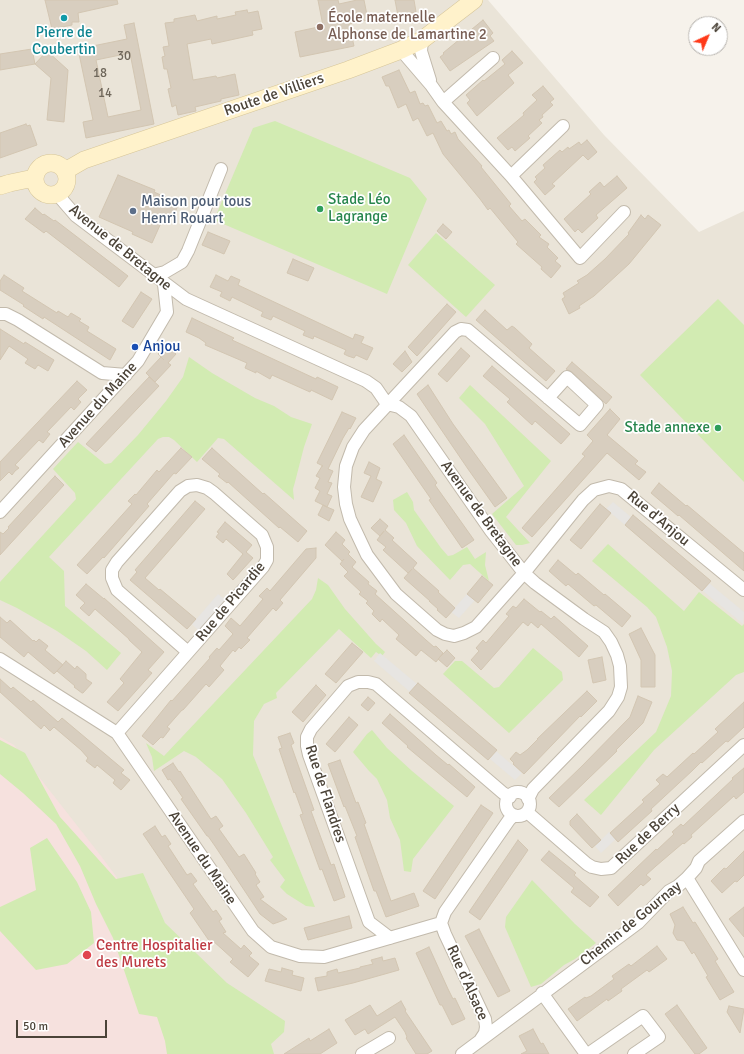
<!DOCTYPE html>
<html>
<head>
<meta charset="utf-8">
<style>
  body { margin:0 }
  #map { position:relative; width:744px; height:1054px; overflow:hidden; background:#f6f2eb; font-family:Signika,sans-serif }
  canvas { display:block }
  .north { position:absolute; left:688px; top:16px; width:40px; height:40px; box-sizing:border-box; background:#fff; border:1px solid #b7b4af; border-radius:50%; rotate:44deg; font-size:11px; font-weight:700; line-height:16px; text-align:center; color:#4b4338 }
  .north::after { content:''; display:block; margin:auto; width:14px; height:18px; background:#ff3918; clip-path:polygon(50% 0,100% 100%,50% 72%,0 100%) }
  .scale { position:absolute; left:16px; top:1020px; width:91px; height:18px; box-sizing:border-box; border:2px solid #4b4338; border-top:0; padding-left:5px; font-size:12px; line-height:14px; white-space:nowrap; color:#4b4338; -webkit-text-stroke:3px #fff; paint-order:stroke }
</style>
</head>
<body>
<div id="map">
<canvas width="744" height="1054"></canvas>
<div class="north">N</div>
<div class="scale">50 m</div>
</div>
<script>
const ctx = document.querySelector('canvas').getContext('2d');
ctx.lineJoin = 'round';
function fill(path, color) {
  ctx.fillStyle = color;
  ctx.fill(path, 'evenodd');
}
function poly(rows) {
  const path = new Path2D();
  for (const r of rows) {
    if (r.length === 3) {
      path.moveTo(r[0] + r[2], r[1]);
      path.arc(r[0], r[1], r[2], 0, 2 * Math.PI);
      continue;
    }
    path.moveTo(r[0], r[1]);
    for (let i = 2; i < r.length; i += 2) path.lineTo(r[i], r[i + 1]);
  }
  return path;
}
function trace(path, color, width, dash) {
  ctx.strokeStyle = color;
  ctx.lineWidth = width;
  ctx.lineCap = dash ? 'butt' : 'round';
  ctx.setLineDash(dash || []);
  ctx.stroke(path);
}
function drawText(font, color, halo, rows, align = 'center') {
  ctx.font = font + ' Signika,sans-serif';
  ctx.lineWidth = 3.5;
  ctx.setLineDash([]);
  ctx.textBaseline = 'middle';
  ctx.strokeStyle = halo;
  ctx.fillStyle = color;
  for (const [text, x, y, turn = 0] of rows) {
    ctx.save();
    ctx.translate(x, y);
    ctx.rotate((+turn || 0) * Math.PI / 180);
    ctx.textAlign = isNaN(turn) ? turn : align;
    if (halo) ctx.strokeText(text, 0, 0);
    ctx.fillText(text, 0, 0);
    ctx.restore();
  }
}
const residential = poly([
  [0,0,488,0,604,135,699,232,744,211,744,1054,0,1054]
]);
const medical = poly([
  [0,737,14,745,101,856,248,1054,0,1054]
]);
const green = poly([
  [275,121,410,178,427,199,387,294,214,220,253,128],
  [436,233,495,285,466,317,408,265],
  [718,299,744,325,744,482,640,375],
  [189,357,212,373,255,398,274,406,291,417,312,424,304,447,295,482,293,489,294,500,224,439,218,438,197,462,174,440,169,437,163,437,158,439,49,557,64,571,65,606,121,653,107,670,86,651,57,631,17,608,0,600,0,582,76,499,75,493,53,469,78,442,105,464,111,463,138,435,166,401,183,377],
  [470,385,551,461,506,517,530,543,522,545,516,545,492,514,524,486,485,424,459,398],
  [407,492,413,502,414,510,441,548,448,556,453,555,467,547,475,559,486,552,485,565,489,581,470,564,463,565,450,580,417,546,406,523,394,510,393,500],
  [608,544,684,611,699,592,742,626,744,624,744,672,736,675,654,750,601,815,584,800,656,732,671,696,672,671,667,647,656,617,647,607,592,561],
  [318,578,328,585,345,609,376,644,385,652,382,656,376,652,371,658,339,629,276,693,277,698,264,704,254,721,253,755,315,907,306,906,287,894,280,887,285,880,270,860,273,857,246,813,222,779,196,757,184,751,154,771,152,757,146,743,164,756,312,599,316,590],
  [533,648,562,672,563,680,509,733,443,674,455,661,462,661,494,688,499,687],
  [372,730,387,748,412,771,454,806,413,859,411,872,404,871,400,840,390,818,387,800,377,779,369,771,353,752,367,734],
  [0,740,25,753,60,817,116,879,143,873,165,923,227,983,285,1021,284,1032,271,1044,274,1054,167,1054,165,1041,157,1017,139,1014,113,938,96,904,80,866,56,824,23,793,0,774],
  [47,838,77,882,91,912,94,943,67,964,36,970,0,931,0,907,36,890,30,848],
  [532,880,575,924,596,943,575,959,564,965,541,984,531,987,505,927,506,917]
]);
const parking = poly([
  [613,502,631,517,625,525,606,509],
  [709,583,744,612,743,624,703,591],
  [218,594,227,601,200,632,192,624],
  [467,594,475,600,459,618,451,612],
  [380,653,417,684,410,692,374,661],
  [496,751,522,773,515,780,490,759],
  [609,832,616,839,601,853,595,846]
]);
const building = poly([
  [45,0,117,0,118,4,78,13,79,22,72,22,72,25,52,29,45,0],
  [318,0,338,0,339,4,357,0,364,0,368,20,349,24,354,46,300,57,295,32,323,26,318,0],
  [395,0,414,0,416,12,398,16,395,0],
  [247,10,248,13,258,11,262,29,252,31,253,35,212,44,211,39,187,44,193,80,216,76,217,78,235,74,239,95,221,99,221,101,195,107,196,111,178,115,176,105,172,107,168,89,171,88,167,69,164,69,162,57,165,56,163,47,169,46,165,23,174,22,174,19,195,15,197,21,217,16,217,19,236,15,235,12,247,10],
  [483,20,493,33,490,36,494,41,450,71,440,57,444,54,443,53,483,20],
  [134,23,154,124,86,138,83,122,93,120,78,49,127,39,124,25,134,23],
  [130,53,141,110,108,117,96,60,130,53],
  [32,49,35,64,0,70,0,54,32,49],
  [47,51,68,70,64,122,47,120,51,78,35,64,47,51],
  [512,51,523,63,508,75,514,83,477,116,467,103,470,100,466,95,483,80,484,81,505,64,502,60,512,51],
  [399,70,410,93,415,91,420,104,423,103,425,106,428,105,437,123,441,121,447,131,449,130,451,134,455,132,458,139,482,166,481,167,511,204,509,206,522,221,525,219,541,235,539,237,549,244,547,247,558,258,555,261,561,266,551,278,541,269,542,267,516,244,518,242,490,208,488,210,480,199,443,154,433,133,427,136,418,118,413,121,406,104,398,108,389,86,386,86,382,77,399,70],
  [543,86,554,99,550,102,553,105,542,115,543,117,539,120,542,123,528,136,530,138,515,151,512,147,508,150,497,138,524,115,523,113,537,100,532,95,543,86],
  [26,124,27,126,30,125,37,145,0,158,0,133,26,124],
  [587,140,597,152,588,160,583,155,552,184,555,186,545,195,534,182,537,179,535,177,545,168,543,165,560,150,562,152,568,147,569,149,579,142,581,145,587,140],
  [118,175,155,190,154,192,179,203,173,217,165,214,152,243,132,234,133,232,99,217,118,175],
  [617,176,627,188,596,215,598,218,582,233,578,229,575,232,564,219,591,194,589,192,600,182,604,187,617,176],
  [35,208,43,215,44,214,54,221,55,220,128,276,119,287,46,231,44,233,25,219,35,208],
  [641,215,645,219,648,215,661,225,629,264,594,296,579,306,580,308,569,314,562,299,565,297,563,293,579,283,577,281,587,275,605,259,629,234,628,233,641,215],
  [443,224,452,232,446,239,437,231,443,224],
  [208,232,230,241,224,254,202,245,208,232],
  [293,259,314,268,308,281,287,273,293,259],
  [4,275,24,288,22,291,57,313,58,311,68,317,71,313,81,319,79,321,89,327,87,331,116,349,110,360,44,317,43,319,23,306,24,305,0,290,0,281,4,275],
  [216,275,228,281,231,276,240,280,238,285,353,339,355,334,364,337,361,343,373,348,367,360,356,355,354,358,348,356,344,354,346,350,314,336,313,339,303,335,305,331,273,316,271,320,261,316,263,312,232,297,230,301,220,296,222,292,210,287,216,275],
  [141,292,152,299,133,328,122,321,141,292],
  [447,304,456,312,417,356,408,347,447,304],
  [485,310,507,330,512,326,515,328,532,344,529,348,555,371,546,381,476,320,485,310],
  [192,318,234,338,232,340,243,345,316,379,317,377,338,387,332,400,311,390,310,392,272,375,270,379,256,371,256,373,245,368,247,363,205,345,206,343,199,338,186,332,192,318],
  [0,329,24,344,25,342,54,360,48,371,38,365,35,369,25,363,28,359,9,346,0,360,0,329],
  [166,345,176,354,168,363,171,365,155,382,146,373,161,357,164,360,158,354,166,345],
  [461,348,470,356,447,382,438,374,461,348],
  [405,351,412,362,402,372,393,364,405,351],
  [572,362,612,397,606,404,572,372,566,369,572,362],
  [492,366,570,434,561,444,535,421,532,425,507,402,510,399,483,376,492,366],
  [149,377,159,386,96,452,86,444,149,377],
  [77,381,87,390,78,399,81,402,74,410,71,407,47,432,50,434,43,443,39,440,15,465,19,468,15,471,12,475,9,472,0,481,0,462,77,381],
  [428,385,453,424,507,498,495,507,468,469,417,394,428,385],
  [610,409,620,419,607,435,638,461,635,464,646,472,639,480,607,453,532,537,522,528,585,456,582,454,593,441,587,435,610,409],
  [342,412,356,418,350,429,349,428,343,438,328,469,333,471,328,482,332,483,327,494,332,496,327,507,334,510,329,521,318,515,323,505,327,507,315,501,320,491,315,488,320,478,316,476,322,466,323,466,317,463,342,412],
  [404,435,437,483,435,485,474,540,462,548,429,500,431,499,393,444,404,435],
  [181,448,192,457,176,474,174,473,147,504,149,506,104,558,103,557,87,574,77,565,132,504,128,501,135,494,136,495,157,470,159,472,181,448],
  [212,448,263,494,264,493,307,531,298,542,280,527,279,528,228,482,227,483,218,476,220,474,202,459,212,448],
  [369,462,380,468,376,479,382,482,373,502,361,497,371,476,364,473,369,462],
  [55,476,64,485,0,555,0,532,3,534,9,528,8,527,55,476],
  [659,483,686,506,687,505,744,553,744,571,679,515,678,516,651,493,659,483],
  [195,501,205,509,145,578,159,590,160,589,196,619,187,629,130,580,137,572,135,570,195,501],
  [600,504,611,513,581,549,570,540,600,504],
  [633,515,711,581,702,591,625,525,633,515],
  [380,519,388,526,385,530,394,538,392,540,417,563,413,568,439,591,438,592,455,608,446,618,437,610,438,609,429,601,430,601,404,578,412,569,408,573,383,550,386,547,377,540,384,531,380,536,371,528,380,519],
  [225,522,252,545,246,552,253,558,233,580,227,574,243,554,226,539,223,543,216,537,219,533,217,532,225,522],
  [336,532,345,540,342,544,350,552,348,554,356,562,352,567,369,582,368,584,377,591,375,594,426,640,434,647,436,646,443,653,436,662,421,650,416,656,396,639,399,635,382,619,380,622,372,614,374,611,366,603,368,601,359,594,361,592,344,576,348,572,340,564,344,559,342,561,325,545,336,532],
  [316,548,316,558,280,600,283,603,276,611,273,608,247,638,250,640,241,649,239,647,235,652,233,650,220,666,224,670,209,687,206,684,183,710,182,710,167,727,170,729,163,738,161,737,153,745,142,736,171,700,172,701,210,658,209,657,217,648,219,650,233,634,225,626,231,618,240,626,263,599,259,596,267,588,270,591,306,549,316,548],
  [558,560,576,575,578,573,604,595,605,594,631,616,622,627,596,605,594,606,568,584,566,586,549,571,558,560],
  [482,576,493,585,478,603,467,594,482,576],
  [86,584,104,599,104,598,164,652,148,670,152,673,118,711,107,702,124,683,120,679,142,652,129,640,129,639,95,609,89,616,80,608,85,603,76,595,86,584],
  [524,599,540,612,541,611,551,619,554,616,588,646,579,657,541,624,538,628,531,622,528,626,523,622,481,670,471,660,479,651,476,648,483,640,486,643,509,616,506,614,513,606,516,608,524,599],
  [0,617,7,623,10,620,33,641,34,640,36,642,39,639,48,646,45,650,63,665,54,674,28,652,24,657,0,637,0,617],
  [641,628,655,655,655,687,641,687,641,660,629,634,641,628],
  [352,643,363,652,336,683,325,674,352,643],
  [447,650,455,658,447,667,438,659,447,650],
  [602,657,606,680,593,683,588,660,602,657],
  [66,661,75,669,77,666,86,674,86,679,92,683,83,693,82,693,74,687,75,686,57,671,66,661],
  [0,679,11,689,13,687,31,702,33,700,58,722,62,718,124,770,121,773,130,780,121,790,113,783,115,780,97,765,95,768,86,761,88,758,81,750,54,727,50,731,44,725,41,729,0,692,0,679],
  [418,683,497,750,488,760,409,693,418,683],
  [316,685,326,695,303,722,292,712,316,685],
  [587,691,597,701,581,717,580,716,524,774,513,764,514,763,510,759,516,752,520,755,527,750,538,739,537,739,587,691],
  [638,696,652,702,643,723,616,750,617,751,559,807,549,798,582,766,630,717,638,696],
  [368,697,375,703,368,711,361,705,368,697],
  [744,702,744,727,728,742,726,741,702,763,701,762,693,770,651,809,652,811,618,842,610,833,644,802,642,800,660,784,656,780,663,774,667,777,693,753,694,754,718,732,715,729,744,702],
  [390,714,436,755,448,765,449,764,475,787,467,797,407,747,408,746,382,723,390,714],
  [349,717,358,725,335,752,326,744,349,717],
  [290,733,294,743,291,745,314,810,311,811,331,865,334,864,345,897,334,901,322,869,320,870,300,815,303,814,295,792,294,793,279,749,282,748,278,737,290,733],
  [340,760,356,803,358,802,366,823,364,824,391,901,414,893,419,906,386,917,376,891,374,891,355,837,357,836,345,806,344,807,328,764,340,760],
  [173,763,179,772,180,771,211,819,216,816,223,826,219,829,239,857,244,854,256,873,255,874,260,882,256,885,264,897,260,899,287,919,273,924,260,914,215,846,208,836,207,836,181,799,183,798,170,779,168,780,162,770,173,763],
  [744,768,744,792,736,799,734,796,691,835,692,837,684,844,683,843,656,866,646,875,651,879,643,886,641,884,618,906,608,895,656,849,657,850,674,834,672,832,681,824,683,826,733,779,732,778,744,768],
  [481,805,493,813,435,899,423,891,481,805],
  [577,814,601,840,592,848,570,825,570,821,577,814],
  [155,826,162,837,165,835,171,844,168,846,187,875,191,873,197,881,193,884,213,912,216,910,222,919,219,921,226,932,223,933,241,949,244,945,252,953,249,956,259,964,248,977,230,962,233,959,212,940,210,942,190,913,194,909,143,834,155,826],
  [518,840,528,850,480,920,469,912,518,840],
  [549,851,576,873,574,875,599,897,590,907,571,892,574,888,541,860,549,851],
  [744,851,744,875,737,882,735,881,722,893,711,881,724,868,726,869,744,851],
  [683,907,693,923,695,922,718,959,715,961,734,992,720,1000,706,977,708,976,694,952,692,954,684,941,677,940,673,933,675,925,670,914,683,907],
  [744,907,744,937,729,919,744,907],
  [349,916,352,928,308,940,304,928,349,916],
  [479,929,510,991,498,997,465,936,479,929],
  [657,946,667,959,649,972,647,970,621,989,622,991,608,1001,607,999,577,1021,568,1009,585,997,586,998,591,996,614,979,612,976,629,964,631,966,657,946],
  [429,947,448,989,453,999,455,998,465,1019,452,1025,442,1005,440,1005,416,953,429,947],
  [382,957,383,961,395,958,399,970,353,983,318,991,315,978,327,976,327,972,337,969,338,973,360,968,360,967,373,964,371,960,382,957],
  [282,968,293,971,292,975,304,978,301,991,265,981,269,969,281,972,282,968],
  [401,1001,406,1010,405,1011,432,1051,427,1054,416,1054,406,1038,407,1037,405,1032,395,1017,368,1034,365,1029,355,1035,345,1020,370,1005,377,1016,401,1001],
  [677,1005,707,1048,699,1054,695,1054,665,1014,677,1005],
  [729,1006,744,1009,740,1033,727,1012,729,1006],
  [329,1029,337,1043,320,1054,284,1054,309,1038,310,1041,329,1029],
  [533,1029,541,1044,543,1043,549,1054,521,1054,527,1051,519,1036,533,1029]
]);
const minor = poly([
  [422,40,421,51,430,80],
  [401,50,431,85,443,102,511,176,580,258,624,212],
  [443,102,493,58],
  [511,176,563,126],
  [57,194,76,216,186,299,366,381,376,388,387,404,399,407,411,416,491,531,524,573,535,583,584,619,604,632,611,642,617,655,620,666,621,687,618,697,609,711,533,789,528,799],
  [153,275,165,272,182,262,188,251,221,169],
  [0,314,6,314,18,320,102,373,126,375],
  [548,398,567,377,597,405,580,425,468,330,461,329,455,332,364,430,353,447,346,466,344,487,346,504,350,519,367,555,396,594,437,630,445,634,454,636,464,633,476,627,524,573,583,500,594,490,609,486,621,489,744,590],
  [0,512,138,361,167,312,164,284],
  [0,659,117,733,253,931,271,947,300,956,324,957,441,923],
  [117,733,263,567,267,560,267,547,262,535,214,493,207,488,197,485,188,486,180,491,117,562,112,570,112,578,117,590,188,652],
  [518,804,12],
  [527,812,587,864,592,867,601,869,611,868,744,745],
  [687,878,744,970],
  [441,923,445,912,509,820,514,815],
  [441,923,445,934,485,1019,486,1027,485,1033,481,1039],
  [390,938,369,922,309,755,307,746,307,737,311,729,348,686,358,682,368,682,376,684,503,793,510,797],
  [542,993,586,1054],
  [362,1054,389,1038],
  [462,1054,638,923,669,891,678,886,687,878,696,868,699,861,744,821],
  [588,1054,643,1016,659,1037,634,1054]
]);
const secondary = poly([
  [51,179,16],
  [65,171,84,160,348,70,401,50,422,40,474,0],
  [0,186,10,183,34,178]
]);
const markers = [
  [64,18,4,"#0f9aa8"],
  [320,27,4,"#8d6e63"],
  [320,209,4,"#2e9e5b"],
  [133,211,4,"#5c6f8a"],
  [135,347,4,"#1a4fb4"],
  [718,428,4,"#2e9e5b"],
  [87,955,5,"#e0444e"]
];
const numberNames = [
  ["30",124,57],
  ["18",100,74],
  ["14",105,94]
];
const educationNames = [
  ["École maternelle",328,18],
  ["Alphonse de Lamartine 2",328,35]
];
const cultureNames = [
  ["Pierre de",64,33],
  ["Coubertin",64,50]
];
const streetNames = [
  ["Route de Villiers",274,95,-19],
  ["Avenue de Bretagne",120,248,39],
  ["Avenue du Maine",98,405,-48],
  ["Avenue de Bretagne",481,514,54],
  ["Rue d'Anjou",658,519,40],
  ["Rue de Picardie",231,602,-50],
  ["Rue de Flandres",325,794,72],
  ["Rue de Berry",648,834,-43],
  ["Avenue du Maine",202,858,56],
  ["Chemin de Gournay",631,924,-39],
  ["Rue d'Alsace",467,983,66]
];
const leisureNames = [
  ["Stade Léo",328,200],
  ["Lagrange",328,217],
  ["Stade annexe",710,428,"right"]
];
const serviceNames = [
  ["Maison pour tous",141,202],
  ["Henri Rouart",141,219]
];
const transitNames = [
  ["Anjou",143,347]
];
const healthNames = [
  ["Centre Hospitalier",96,946],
  ["des Murets",96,963]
];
fill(residential, '#eae4d8');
fill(medical, '#f6e1de');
fill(green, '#d2ebb2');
fill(parking, '#e7e5e2');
fill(building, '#d8cebf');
trace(building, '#d3c6b2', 1);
trace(minor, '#c2baac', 14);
trace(secondary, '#d7c699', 18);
trace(minor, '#fff', 12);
trace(secondary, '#fff2cb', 17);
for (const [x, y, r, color] of markers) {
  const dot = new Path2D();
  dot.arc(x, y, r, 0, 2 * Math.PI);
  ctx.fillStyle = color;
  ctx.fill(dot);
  trace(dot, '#fff', 1.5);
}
drawText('13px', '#6e665a', null, numberNames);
drawText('15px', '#785e54', '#fff', educationNames, 'left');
drawText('15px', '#0d838f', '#fff', cultureNames);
drawText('15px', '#4b4338', '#fff', streetNames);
drawText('15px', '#27864d', '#fff', leisureNames, 'left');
drawText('15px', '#4e5e75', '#fff', serviceNames, 'left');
drawText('15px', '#164399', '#fff', transitNames, 'left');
drawText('15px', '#be3a42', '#fff', healthNames, 'left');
</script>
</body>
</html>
